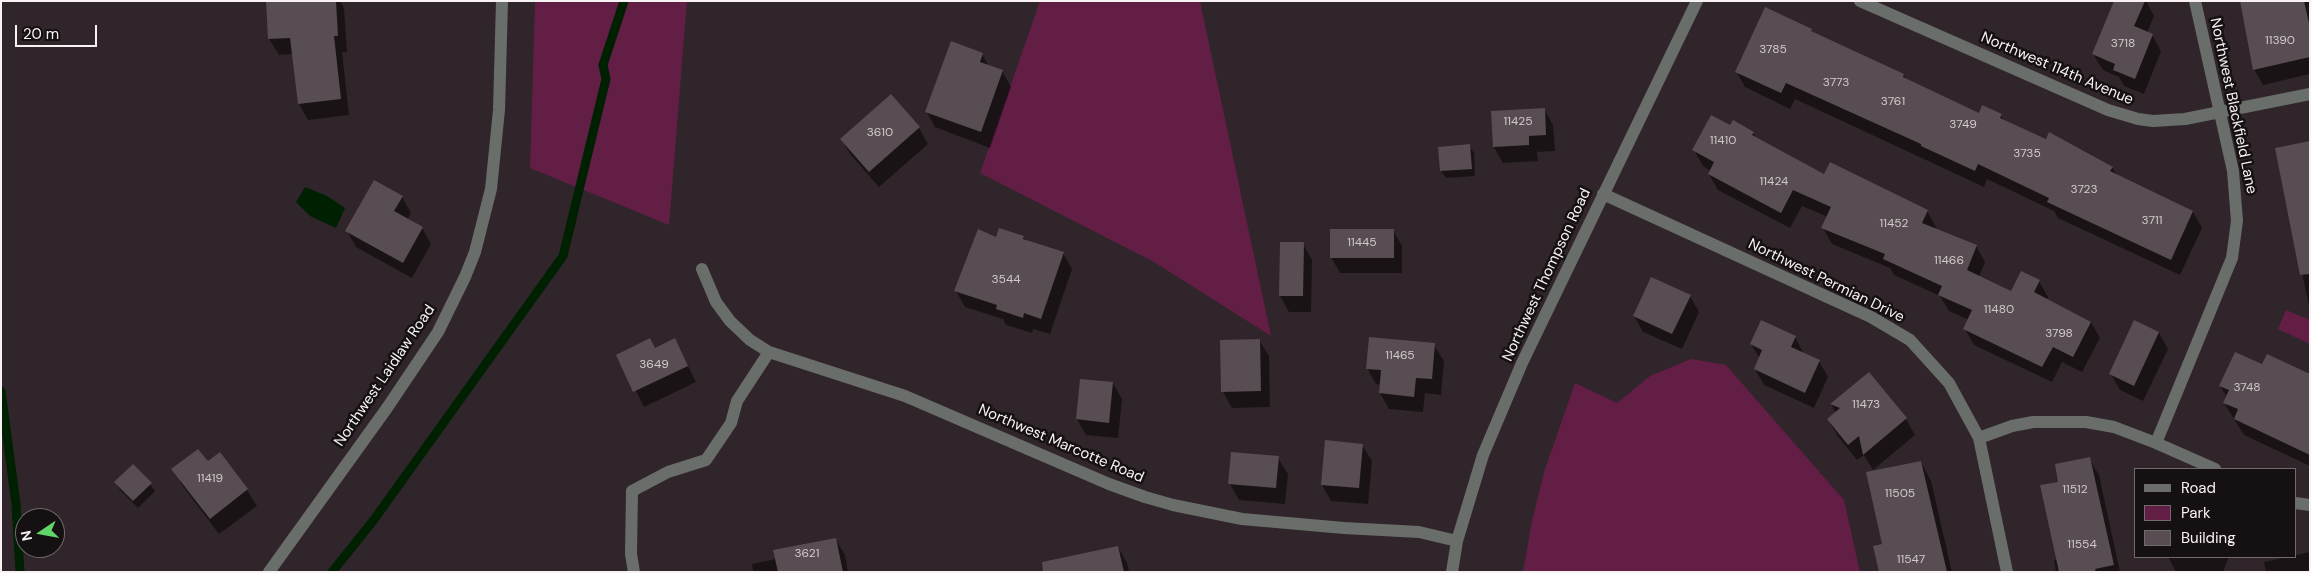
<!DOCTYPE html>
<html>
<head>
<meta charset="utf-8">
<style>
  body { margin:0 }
  #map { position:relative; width:2311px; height:573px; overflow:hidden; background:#30252a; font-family:"DM Sans",sans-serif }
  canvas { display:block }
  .frame { position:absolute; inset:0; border:2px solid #f9f2f5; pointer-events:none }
  .legend { position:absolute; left:2134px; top:468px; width:162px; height:90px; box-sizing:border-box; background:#151012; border:1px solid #706a6d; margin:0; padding:6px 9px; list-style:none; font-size:15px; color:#f9f2f5 }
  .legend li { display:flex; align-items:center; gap:10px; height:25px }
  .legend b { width:25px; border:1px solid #706a6d }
  .north { position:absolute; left:15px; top:508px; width:50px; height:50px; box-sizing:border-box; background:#151012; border:1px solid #706a6d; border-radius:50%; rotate:258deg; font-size:14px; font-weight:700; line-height:20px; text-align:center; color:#f9f2f5 }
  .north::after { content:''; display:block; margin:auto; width:18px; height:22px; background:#60d56a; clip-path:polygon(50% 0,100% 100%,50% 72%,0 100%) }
  .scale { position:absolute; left:15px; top:25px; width:82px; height:22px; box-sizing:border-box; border:2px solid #f9f2f5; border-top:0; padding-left:6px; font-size:15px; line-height:18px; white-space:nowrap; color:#f9f2f5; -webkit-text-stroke:4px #151012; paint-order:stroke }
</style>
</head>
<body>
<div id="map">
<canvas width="2311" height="573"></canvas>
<div class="frame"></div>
<ul class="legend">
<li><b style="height:6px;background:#6a6e6a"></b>Road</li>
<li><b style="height:14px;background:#631e45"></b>Park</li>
<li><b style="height:14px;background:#584d52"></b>Building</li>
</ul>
<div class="north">N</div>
<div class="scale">20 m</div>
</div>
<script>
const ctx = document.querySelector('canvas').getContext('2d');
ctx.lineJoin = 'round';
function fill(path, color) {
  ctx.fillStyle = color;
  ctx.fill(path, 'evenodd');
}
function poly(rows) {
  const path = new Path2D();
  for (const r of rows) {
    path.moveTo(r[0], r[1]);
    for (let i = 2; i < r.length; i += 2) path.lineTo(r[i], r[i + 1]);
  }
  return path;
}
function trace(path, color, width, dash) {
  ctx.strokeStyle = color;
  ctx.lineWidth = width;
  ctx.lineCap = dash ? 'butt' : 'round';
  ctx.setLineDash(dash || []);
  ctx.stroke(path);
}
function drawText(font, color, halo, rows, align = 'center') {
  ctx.font = font + ' "DM Sans",sans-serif';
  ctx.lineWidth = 5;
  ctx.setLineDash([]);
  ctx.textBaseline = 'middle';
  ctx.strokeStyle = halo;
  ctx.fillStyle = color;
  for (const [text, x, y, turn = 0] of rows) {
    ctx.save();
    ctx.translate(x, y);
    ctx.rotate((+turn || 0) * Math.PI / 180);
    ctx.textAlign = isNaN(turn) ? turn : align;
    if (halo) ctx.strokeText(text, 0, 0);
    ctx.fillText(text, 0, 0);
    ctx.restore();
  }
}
const green = poly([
  [535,1,687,1,669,225,530,168],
  [1040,1,1200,1,1271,336,1154,262,980,173],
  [2286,310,2310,320,2310,344,2278,329],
  [1691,359,1726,365,1844,500,1860,572,1523,572,1532,521,1544,472,1575,383,1617,403,1650,376]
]);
const water = poly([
  [305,187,327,196,345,208,336,228,310,216,296,202]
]);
const shadow = poly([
  [268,1,340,1,344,8,347,52,342,52,349,115,308,120,299,104,293,54,279,55,269,39],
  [2116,1,2146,1,2154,16,2147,33,2152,35,2161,51,2144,94,2124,86,2119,77,2103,70,2093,54],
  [2241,1,2310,1,2310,74,2263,85,2254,69],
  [1811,30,1813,33,1904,75,1907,81,1980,115,2001,115,2004,121,2112,167,2117,176,2193,212,2202,228,2180,275,2058,218,2054,211,1987,179,1984,187,1795,99,1790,109,1745,87,1736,71],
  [982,54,989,67,1002,71,1011,87,990,148,935,127,926,111],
  [1544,109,1553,125,1555,151,1537,152,1538,161,1503,163,1494,147],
  [1730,127,1753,133,1756,138,1825,176,1927,211,1936,227,1935,229,1976,246,1985,262,1979,277,2012,293,2039,281,2048,297,2047,300,2091,322,2100,338,2082,372,2062,362,2052,382,1974,345,1965,329,1969,320,1949,311,1940,296,1894,275,1890,268,1832,244,1823,228,1828,217,1802,206,1790,228,1718,190,1709,174,1711,171,1703,166,1694,150],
  [919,128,928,144,879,187,851,155,841,139],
  [2310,142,2310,311,2276,148],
  [1469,146,1474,153,1475,176,1446,178,1441,171],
  [402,197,411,213,407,220,422,228,431,244,412,278,356,247,347,231],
  [1393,230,1402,246,1402,273,1340,273,1331,257],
  [1024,237,1026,241,1063,253,1072,269,1050,334,1033,329,1032,333,1006,325,1003,319,965,307,956,291,996,239],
  [1303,244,1312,260,1311,312,1289,312,1280,296],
  [1690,296,1699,312,1682,349,1643,332,1634,316],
  [2135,322,2159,333,2168,349,2143,401,2120,390,2111,374],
  [1795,337,1804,354,1819,361,1828,377,1814,408,1764,385,1755,369,1760,359,1751,344],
  [1259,340,1269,356,1270,407,1232,408,1223,392],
  [1434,345,1444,361,1441,395,1425,393,1423,412,1389,409,1380,393,1381,385,1376,384,1367,368],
  [618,355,683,356,696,382,644,407],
  [1869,373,1906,419,1915,435,1873,470,1864,455,1857,460,1837,435,1828,419,1836,413,1831,404],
  [1081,380,1113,383,1122,399,1118,438,1086,435,1077,419],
  [2220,386,2310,396,2310,466,2244,435,2224,403,2227,397],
  [1362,445,1372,461,1368,504,1331,501,1322,485],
  [220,454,247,490,257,506,219,534,182,485,173,469,207,463],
  [1278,458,1288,474,1285,504,1239,500,1230,484],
  [2089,459,2099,475,2120,572,2056,572,2054,560,2057,559,2060,483],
  [1921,462,1931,481,1952,572,1880,572,1883,545],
  [116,482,150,484,155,491,138,508,120,490],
  [836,540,845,555,848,572,753,572,752,564,776,559],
  [1118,547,1127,563,1129,572,1080,572],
  [2310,552,2310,572,2266,572,2264,562],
  [2168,557,2229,557,2223,572,2176,572]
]);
const stream = poly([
  [1,391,16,504,20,572],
  [332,572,373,521,563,256,606,79,603,65,624,1]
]);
const building = poly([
  [266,1,336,1,338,36,334,36,341,99,298,104,290,38,268,39],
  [2114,1,2145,1,2134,26,2153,34,2135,79,2113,70,2115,64,2092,54],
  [2240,1,2304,1,2310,28,2310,57,2253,70],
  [1765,7,1812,29,1811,31,1904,74,1903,77,1979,113,1982,105,2002,114,2000,118,2046,139,2049,132,2113,167,2110,171,2193,211,2171,260,2047,202,2049,198,1978,164,1975,171,1921,146,1921,144,1786,83,1781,93,1735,72],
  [951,41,983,53,980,62,1003,70,981,132,925,112],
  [891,94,920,127,869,172,840,139],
  [1545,108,1546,135,1529,136,1529,145,1493,147,1491,111],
  [1711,115,1730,125,1733,120,1754,132,1752,135,1824,174,1830,162,1928,210,1922,223,1977,245,1967,270,2011,291,2021,271,2040,280,2034,292,2091,322,2073,357,2053,347,2042,367,1963,329,1972,310,1938,295,1942,286,1883,259,1885,254,1821,228,1831,207,1793,190,1781,213,1708,174,1714,162,1692,150],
  [2310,141,2310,274,2300,275,2275,148],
  [1470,144,1472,169,1440,171,1438,147],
  [374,180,403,196,394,211,423,227,403,263,345,231],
  [999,228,1024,236,1023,239,1064,252,1041,319,1024,313,1023,318,996,309,997,305,954,291,978,229,996,237],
  [1330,229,1394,229,1394,258,1330,258],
  [1280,242,1304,242,1303,296,1279,296],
  [1651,277,1691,295,1672,334,1633,316],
  [1761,320,1796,336,1791,347,1820,360,1805,393,1754,369,1762,350,1750,344],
  [2134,320,2159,332,2134,386,2109,374],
  [1369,337,1435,343,1432,379,1416,378,1414,397,1379,393,1381,370,1366,369],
  [650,338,655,348,675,338,688,366,633,392,616,355],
  [1260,339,1261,391,1221,392,1220,340],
  [2235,352,2262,364,2267,354,2310,374,2310,455,2234,419,2238,409,2223,403,2229,390,2219,386],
  [1869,372,1907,418,1863,455,1859,436,1848,445,1827,419,1840,408,1830,404],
  [1080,379,1113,382,1109,423,1076,419],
  [1325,440,1363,444,1359,488,1321,485],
  [198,449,208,461,220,452,248,489,210,519,171,469],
  [1231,452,1279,456,1276,488,1228,484],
  [2090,457,2114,565,2095,569,2096,572,2059,572,2040,485,2058,482,2055,464],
  [1921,461,1947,572,1879,572,1873,546,1882,544,1866,472],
  [133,464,152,483,133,501,114,482],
  [836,538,843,572,778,572,773,550],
  [1118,546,1124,572,1043,572,1042,562]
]);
const minor = poly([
  [1860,1,2108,110,2138,119,2153,121,2185,119,2310,94],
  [1603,194,1871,317,1910,340,1949,383,1979,438,2007,572],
  [702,269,716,302,730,321,750,340,769,352,905,396,1109,484,1145,497,1173,505,1242,519,1344,528,1419,532,1457,541],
  [1979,438,2012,426,2033,422,2086,422,2114,427,2156,443,2215,469],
  [2156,443,2232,258,2237,221,2233,171,2195,1],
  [2295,503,2310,505],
  [269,572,387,408,438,332,465,277,475,252,491,189,499,110,502,1],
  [634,572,631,554,632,491,668,472,706,460,731,423,737,401,769,352],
  [1452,572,1457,541,1483,455,1522,363,1697,1]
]);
const numberNames = [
  ["11390",2280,41],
  ["3718",2123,44],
  ["3785",1773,50],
  ["3773",1836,83],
  ["3761",1893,102],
  ["11425",1518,122],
  ["3749",1963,125],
  ["3610",880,133],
  ["11410",1723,141],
  ["3735",2027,154],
  ["11424",1774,182],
  ["3723",2084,190],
  ["3711",2152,221],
  ["11452",1894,224],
  ["11445",1362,243],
  ["11466",1949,261],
  ["3544",1006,280],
  ["11480",1999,310],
  ["3798",2059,334],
  ["11465",1400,356],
  ["3649",654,365],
  ["3748",2247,388],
  ["11473",1866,405],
  ["11419",210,479],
  ["11512",2075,490],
  ["11505",1900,494],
  ["11554",2082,545],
  ["3621",807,554],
  ["11547",1911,560]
];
const streetNames = [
  ["Northwest 114th Avenue",2057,69,23],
  ["Northwest Blackfield Lane",2233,106,78],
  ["Northwest Thompson Road",1547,275,-65],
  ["Northwest Permian Drive",1826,281,26],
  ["Northwest Laidlaw Road",385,376,-56],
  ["Northwest Marcotte Road",1061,444,23]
];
fill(green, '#631e45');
fill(water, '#002002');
fill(shadow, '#0007');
trace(stream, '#002002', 9);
fill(building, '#584d52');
trace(minor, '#6a6e6a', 12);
drawText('12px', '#d1c9cc', null, numberNames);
drawText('15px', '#f9f2f5', '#151012', streetNames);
</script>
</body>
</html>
